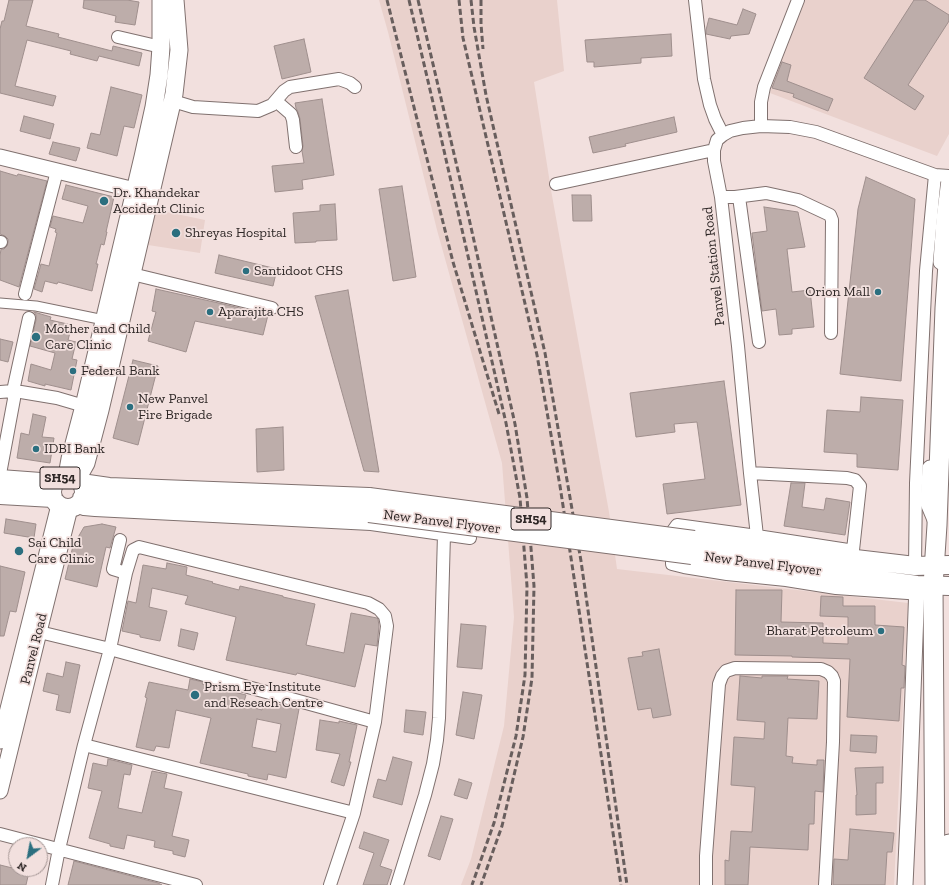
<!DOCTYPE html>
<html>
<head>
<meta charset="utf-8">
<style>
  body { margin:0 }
  #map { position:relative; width:949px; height:885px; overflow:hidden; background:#f2e0de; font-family:"Zilla Slab",serif }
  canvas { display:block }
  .north { position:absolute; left:8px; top:837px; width:40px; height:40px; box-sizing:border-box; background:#f2e0de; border:1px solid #a49694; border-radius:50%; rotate:212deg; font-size:11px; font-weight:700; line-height:16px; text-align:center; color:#2e2726 }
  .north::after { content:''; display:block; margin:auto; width:14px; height:18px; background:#2b6f7f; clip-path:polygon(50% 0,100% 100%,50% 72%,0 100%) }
</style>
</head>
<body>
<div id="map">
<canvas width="949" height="885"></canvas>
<div class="north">N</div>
</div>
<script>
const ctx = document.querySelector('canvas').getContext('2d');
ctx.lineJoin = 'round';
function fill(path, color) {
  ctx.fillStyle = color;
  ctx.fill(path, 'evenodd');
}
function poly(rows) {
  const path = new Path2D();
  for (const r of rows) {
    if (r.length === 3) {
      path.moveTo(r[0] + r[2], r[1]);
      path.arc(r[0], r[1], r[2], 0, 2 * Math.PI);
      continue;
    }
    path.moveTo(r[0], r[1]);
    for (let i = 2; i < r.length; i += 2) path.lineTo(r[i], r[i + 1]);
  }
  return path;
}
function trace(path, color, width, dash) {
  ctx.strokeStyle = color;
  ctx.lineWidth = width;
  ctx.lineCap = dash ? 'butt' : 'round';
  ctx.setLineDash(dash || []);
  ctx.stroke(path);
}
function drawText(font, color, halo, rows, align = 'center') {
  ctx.font = font + ' "Zilla Slab",serif';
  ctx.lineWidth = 3.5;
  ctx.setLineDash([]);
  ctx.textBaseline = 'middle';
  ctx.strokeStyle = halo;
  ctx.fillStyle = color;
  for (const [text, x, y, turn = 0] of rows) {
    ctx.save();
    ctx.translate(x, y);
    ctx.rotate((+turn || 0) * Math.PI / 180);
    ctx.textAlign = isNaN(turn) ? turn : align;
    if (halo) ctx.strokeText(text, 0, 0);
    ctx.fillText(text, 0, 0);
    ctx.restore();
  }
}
const built = poly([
  [379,0,557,0,564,71,534,82,551,190,609,512,617,569,908,603,894,885,461,885,471,859,504,726,514,617,502,463,437,230,388,32],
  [803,0,949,0,949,134,937,156,770,93,783,52],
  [153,209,205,220,200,253,148,245]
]);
const building = poly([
  [9,0,33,0,26,26,59,34,58,37,112,51,113,46,142,53,139,66,99,56,97,61,70,54,71,51,27,40,15,86,56,96,53,106,0,93,0,29,2,21,4,21,9,0],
  [84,0,127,0,139,2,135,25,115,22,116,16,83,8,84,0],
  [914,0,925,0,949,15,949,21,908,85,924,96,915,110,864,78,914,0],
  [743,9,756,14,749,34,731,36,730,39,706,34,706,30,709,18,737,25,743,9],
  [671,34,672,56,641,58,641,63,594,67,594,62,587,62,585,40,671,34],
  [304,39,311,72,282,79,274,46,304,39],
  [782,62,791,65,787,81,833,99,828,111,793,97,794,94,772,88,782,62],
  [111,87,142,95,134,128,124,126,117,156,87,148,91,133,100,135,111,87],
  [322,99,334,175,302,180,303,189,275,192,272,166,304,163,302,151,303,146,300,119,298,112,296,108,295,103,322,99],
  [24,116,54,124,50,139,20,131,24,116],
  [674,117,677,132,625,144,626,146,593,153,589,137,674,117],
  [53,142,80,148,76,161,49,154,53,142],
  [0,171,17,176,18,174,47,181,19,287,0,280,0,256,1,249,4,249,7,246,8,242,8,239,5,236,0,234,0,171],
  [866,177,915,199,901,381,840,374,858,209,866,177],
  [66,185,114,197,106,232,107,232,104,245,101,244,96,264,98,264,92,291,58,282,57,284,45,281,42,292,34,289,41,264,49,266,57,233,55,232,56,229,50,227,53,216,83,223,88,206,62,199,66,185],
  [402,186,416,277,393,281,379,189,402,186],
  [572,195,591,195,592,221,573,221,572,195],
  [335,204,337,240,316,241,316,242,295,243,293,213,320,211,320,205,335,204],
  [764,207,798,212,805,247,787,249,792,292,810,290,814,327,792,329,792,334,779,335,776,309,762,311,752,233,767,231,764,207],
  [219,255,277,269,273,286,215,273,219,255],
  [156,289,223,304,268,315,263,335,195,321,186,352,148,341,156,312,152,311,156,289],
  [348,290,379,472,364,471,315,296,348,290],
  [34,312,51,317,50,320,72,325,68,340,76,342,72,359,77,360,71,390,45,384,45,386,28,381,31,364,51,370,55,353,30,346,36,320,36,315,34,312],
  [0,339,13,342,8,362,0,360,0,339],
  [133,360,158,366,138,445,113,438,133,360],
  [724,381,741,505,667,514,663,484,705,479,697,422,674,424,675,432,636,437,630,393,724,381],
  [861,397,903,400,898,470,857,467,857,454,824,452,827,410,860,412,861,397],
  [33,414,46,417,42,437,54,438,50,463,17,458,21,433,29,435,33,414],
  [283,427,284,470,257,472,256,429,283,427],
  [791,483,805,483,802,507,824,510,826,498,850,502,845,535,784,526,791,483],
  [6,519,36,524,34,538,4,533,6,519],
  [102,524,116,527,110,548,106,547,97,587,65,579,73,546,84,527,102,524],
  [167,563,187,567,186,575,213,582,212,583,239,590,240,586,283,596,283,597,315,604,306,645,344,653,351,613,377,618,378,619,379,626,377,646,365,644,355,687,297,673,296,675,226,660,236,617,185,604,188,596,152,588,149,607,167,611,160,641,140,637,140,635,122,631,128,601,136,603,143,565,166,569,167,563],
  [0,566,25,572,16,612,10,611,4,636,0,636,0,566],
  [736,590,782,590,781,622,823,623,823,643,848,644,848,617,820,616,821,596,843,597,843,606,875,606,875,625,904,627,902,665,905,666,904,688,901,688,899,721,847,717,850,659,792,657,792,656,735,655,736,590],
  [461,624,486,626,482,669,457,667,461,624],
  [181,629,198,633,194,650,178,646,181,629],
  [659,649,671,715,653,718,651,708,638,710,628,658,643,656,642,652,659,649],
  [66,662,80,665,70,713,56,710,59,695,43,691,47,673,63,677,66,662],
  [740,676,762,678,762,676,788,676,787,679,819,681,817,719,788,718,786,756,793,757,792,763,817,765,817,760,824,760,823,792,815,791,814,824,809,824,808,850,750,847,748,885,725,885,725,860,729,861,731,831,752,832,755,787,731,785,734,737,764,739,765,722,737,720,740,676],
  [190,679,203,682,202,684,246,695,243,705,262,710,264,701,299,709,286,778,268,774,267,780,248,776,248,774,200,763,211,718,176,710,169,748,156,746,154,751,136,747,147,698,145,697,149,682,188,690,190,679],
  [257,719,281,724,276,752,252,747,257,719],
  [463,692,482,695,474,739,456,735,463,692],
  [406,710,426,712,423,735,404,732,406,710],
  [320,720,339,723,339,721,357,725,349,762,351,762,344,786,331,782,340,754,316,750,320,720],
  [851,735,877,736,876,753,850,751,851,735],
  [393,757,412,762,402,805,373,797,378,779,386,781,393,757],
  [108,759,132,765,130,775,124,774,118,808,142,813,152,771,167,774,164,788,182,792,172,836,189,840,185,857,173,854,173,851,154,847,155,841,127,835,124,849,110,846,110,844,89,838,102,791,88,788,93,763,107,766,108,759],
  [883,767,883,783,876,783,876,814,856,815,856,795,857,795,855,768,883,767],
  [459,779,472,783,467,799,454,795,459,779],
  [441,816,453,819,440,860,428,856,441,816],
  [850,829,894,833,892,852,887,852,885,885,833,885,834,859,848,860,850,829],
  [364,832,389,840,380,866,392,870,387,885,363,885,374,853,359,848,364,832],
  [74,861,158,883,162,885,68,885,74,861],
  [0,865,29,872,26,885,0,885,0,865]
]);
const pedestrian = poly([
  [0,303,36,306,104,320]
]);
const minor = poly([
  [695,0,704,79,710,105,715,119,723,135],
  [118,37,161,47],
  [173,101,193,107,258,111,272,105,284,91,290,87,339,79,350,83,355,87],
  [276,101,291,114,293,120,296,147],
  [761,126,761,102,764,87,798,0],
  [556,184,714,150],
  [721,197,735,197,766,193,798,200,830,215,832,220,831,333],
  [739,197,759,342],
  [0,242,1,242],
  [132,274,272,308],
  [25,294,57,171],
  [0,392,13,391,21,392,57,398,91,408],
  [750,473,847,478,855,480,860,486,853,550],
  [0,474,14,399,13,391,29,318],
  [75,506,84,509,95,510,371,524,470,538],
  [757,536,750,473,738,346,721,197,714,161,714,150,717,140,723,135,730,131,743,128,761,126,790,127,816,132,935,175,949,176],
  [120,540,113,569,126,573],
  [848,550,757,536,677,525,672,532,672,564,684,567,727,574,786,580,836,588,922,594],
  [915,566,916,483,926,271,935,175],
  [31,630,110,649,375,722],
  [84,745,354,813],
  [0,834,196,885],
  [52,885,59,849,84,745,110,649,126,573,133,550,139,547,368,603,379,609,385,616,387,626,375,722,354,813,330,885],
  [397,885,425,795,433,764,437,740,439,718,444,534],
  [706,885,706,856,719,684,722,676,726,671,735,668,821,669,828,672,832,676,834,681,833,742,825,885]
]);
const tertiary = poly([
  [0,157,147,193],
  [941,262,944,219,949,180],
  [930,468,928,503,936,522],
  [0,741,59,505],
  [0,791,39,632,70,508],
  [905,885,909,798,917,585]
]);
const secondary = poly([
  [67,476,70,459,84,406,143,157,154,107,159,75,161,47,161,0],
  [77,479,86,463,100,410,174,94,179,50,175,0]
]);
const primary = poly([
  [68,492,16],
  [0,479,54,483],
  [81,483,109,487,369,497],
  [0,495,53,498],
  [82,498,369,513],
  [694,540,915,566,949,565],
  [692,555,917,585,949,586]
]);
const trunk = poly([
  [935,885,933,586,937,525,945,308,949,249],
  [949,885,949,844]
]);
const rail = poly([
  [387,0,453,262,499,414],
  [409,0,435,111,506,423,520,498,527,586,525,675,516,736,494,823,472,885],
  [418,0,466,205,515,424,527,498,534,586,532,678,523,737,502,826,481,885],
  [459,0,463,38,537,355,560,486,621,885],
  [471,0,474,27,486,95,545,353,581,561,627,885],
  [481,0,481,24,483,49]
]);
const primaryBridge = poly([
  [369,497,694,540],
  [369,513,692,555]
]);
const markers = [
  [104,201,5,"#2b6f7f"],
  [176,233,5,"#2b6f7f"],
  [246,271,4,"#2b6f7f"],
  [878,292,4,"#2b6f7f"],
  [210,312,4,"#2b6f7f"],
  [36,337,5,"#2b6f7f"],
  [73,371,4,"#2b6f7f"],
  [130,407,4,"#2b6f7f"],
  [36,449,4,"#2b6f7f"],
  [19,551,5,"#2b6f7f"],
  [881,631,4,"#2b6f7f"],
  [195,695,5,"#2b6f7f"]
];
const shields = [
  [60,478,40],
  [531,519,40]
];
const shieldNames = [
  ["SH54",60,478],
  ["SH54",531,519]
];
const poiNames = [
  ["Dr. Khandekar",113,193],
  ["Accident Clinic",113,209],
  ["Shreyas Hospital",185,233],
  ["Santidoot CHS",254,271],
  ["Orion Mall",870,292,"right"],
  ["Aparajita CHS",218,312],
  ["Mother and Child",45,329],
  ["Care Clinic",45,345],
  ["Federal Bank",81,371],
  ["New Panvel",138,399],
  ["Fire Brigade",138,415],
  ["IDBI Bank",44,449],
  ["Sai Child",28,543],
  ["Care Clinic",28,559],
  ["Bharat Petroleum",873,631,"right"],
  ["Prism Eye Institute",204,687],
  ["and Reseach Centre",204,703]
];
const streetNames = [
  ["Panvel Station Road",714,266,-96],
  ["New Panvel Flyover",442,522,7],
  ["New Panvel Flyover",763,564,7],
  ["Panvel Road",34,649,-76]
];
fill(built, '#e9d1cc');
fill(building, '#bdadaa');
trace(building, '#9f8f8d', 1);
trace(pedestrian, '#80716f', 11);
trace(minor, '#80716f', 14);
trace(tertiary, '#80716f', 17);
trace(secondary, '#80716f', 19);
trace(primary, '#80716f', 20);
trace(trunk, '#80716f', 21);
trace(pedestrian, '#fff', 9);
trace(minor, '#fff', 12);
trace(tertiary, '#fff', 15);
trace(secondary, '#fff', 17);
trace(primary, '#fff', 18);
trace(trunk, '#fff', 19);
trace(rail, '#685e5d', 3, [6, 3]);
trace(primaryBridge, '#80716f', 20, []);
trace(primaryBridge, '#fff', 18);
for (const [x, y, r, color] of markers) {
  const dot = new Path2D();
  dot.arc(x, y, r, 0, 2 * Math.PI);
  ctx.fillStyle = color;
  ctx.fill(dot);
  trace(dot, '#f2e0de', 1.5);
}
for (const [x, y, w] of shields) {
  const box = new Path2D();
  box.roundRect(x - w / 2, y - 11, w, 22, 3);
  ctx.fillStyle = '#f2e0de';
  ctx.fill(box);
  trace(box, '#2e2726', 1);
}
drawText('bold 13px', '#2e2726', null, shieldNames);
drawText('14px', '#2e2726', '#f2e0de', poiNames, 'left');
drawText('14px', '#2e2726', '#f2e0de', streetNames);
</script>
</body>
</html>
